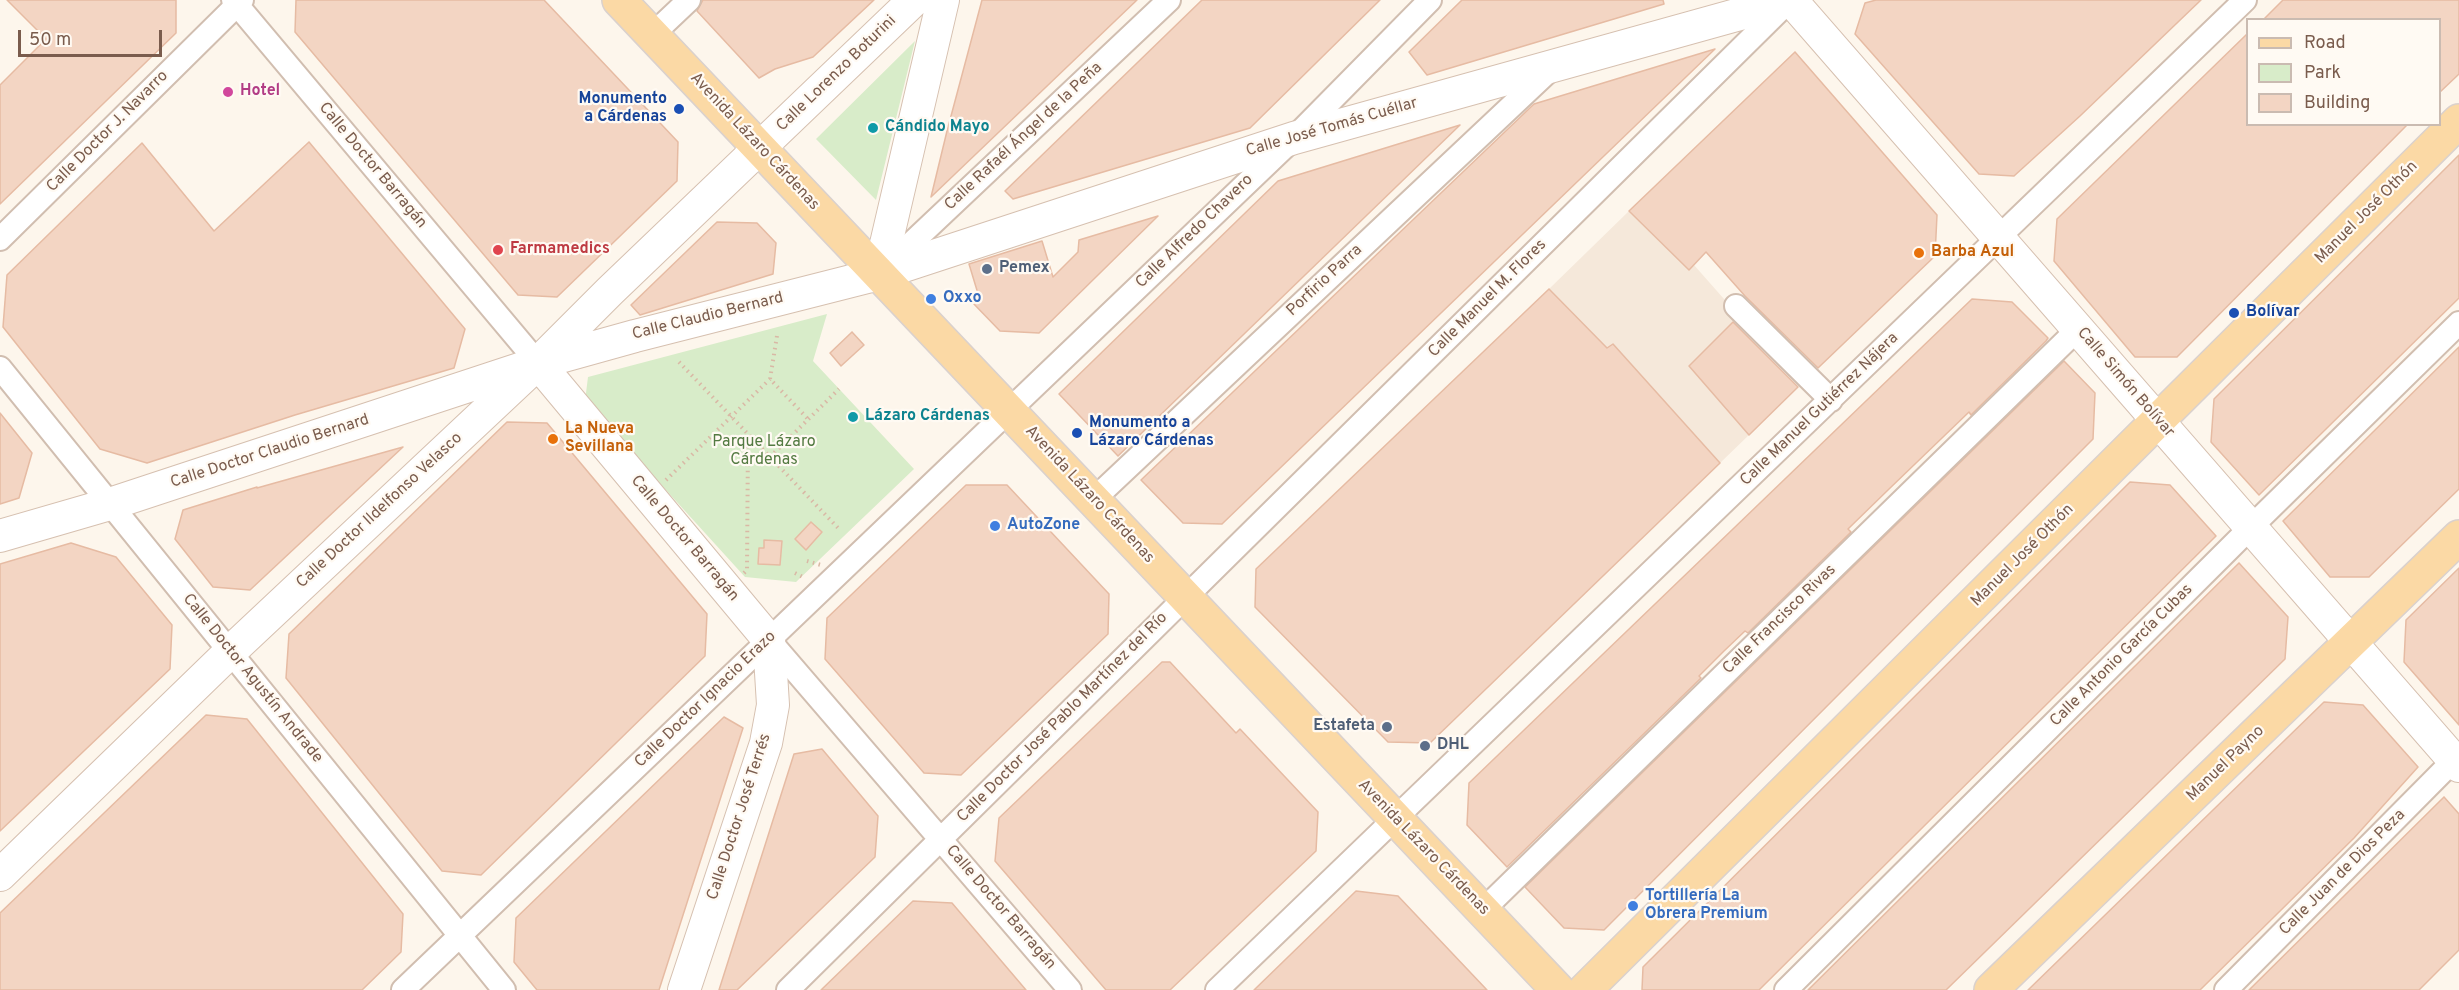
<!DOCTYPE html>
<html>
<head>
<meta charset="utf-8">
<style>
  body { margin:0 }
  #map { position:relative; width:2459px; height:990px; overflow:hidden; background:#fdf6ec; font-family:Overpass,sans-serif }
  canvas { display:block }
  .legend { position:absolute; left:2246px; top:18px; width:195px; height:108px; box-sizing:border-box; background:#fffaf3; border:2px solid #cabbb1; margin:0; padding:8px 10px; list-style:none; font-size:18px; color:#7a5c4d }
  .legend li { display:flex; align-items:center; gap:12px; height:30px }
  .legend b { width:30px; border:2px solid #cabbb1 }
  .scale { position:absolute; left:18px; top:30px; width:144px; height:27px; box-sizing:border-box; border:3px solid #7a5c4d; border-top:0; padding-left:8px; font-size:18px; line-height:21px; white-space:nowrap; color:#7a5c4d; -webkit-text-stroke:4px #fffaf3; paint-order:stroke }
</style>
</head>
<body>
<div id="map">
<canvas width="2459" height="990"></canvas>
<ul class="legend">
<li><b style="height:8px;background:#fbd9a5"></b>Road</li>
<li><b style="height:16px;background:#d8ecc9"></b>Park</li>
<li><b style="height:16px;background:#f3d5c3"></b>Building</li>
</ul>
<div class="scale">50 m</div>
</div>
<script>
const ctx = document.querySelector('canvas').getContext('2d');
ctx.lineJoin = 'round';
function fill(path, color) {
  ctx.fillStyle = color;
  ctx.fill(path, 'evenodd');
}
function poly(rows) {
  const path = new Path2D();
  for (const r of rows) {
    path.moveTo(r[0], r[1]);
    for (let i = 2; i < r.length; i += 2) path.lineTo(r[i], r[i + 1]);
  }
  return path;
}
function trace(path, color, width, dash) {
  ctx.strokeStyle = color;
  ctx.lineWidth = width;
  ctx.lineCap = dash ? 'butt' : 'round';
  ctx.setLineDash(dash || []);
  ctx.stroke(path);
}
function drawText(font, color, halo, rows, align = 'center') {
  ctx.font = font + ' Overpass,sans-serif';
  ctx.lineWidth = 4.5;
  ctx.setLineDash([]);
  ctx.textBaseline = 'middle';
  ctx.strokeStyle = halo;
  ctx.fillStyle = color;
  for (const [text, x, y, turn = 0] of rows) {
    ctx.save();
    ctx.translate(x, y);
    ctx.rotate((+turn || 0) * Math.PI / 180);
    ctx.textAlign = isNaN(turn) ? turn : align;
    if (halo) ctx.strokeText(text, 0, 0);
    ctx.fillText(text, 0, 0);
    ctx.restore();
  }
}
const residential = poly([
  [1629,211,1694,265,1739,316,1689,366,1749,435,1720,463,1613,345,1607,348,1549,289]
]);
const green = poly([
  [915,41,876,200,816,139],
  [827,314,813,361,914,469,796,582,745,577,585,401,588,377]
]);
const building = poly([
  [7,0,176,0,176,33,0,204,0,85,46,39,7,0],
  [296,0,544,0,678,142,677,181,557,297,518,295,295,32,296,0],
  [703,0,874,0,813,57,775,69,759,78,697,11,703,0],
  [982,0,1137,0,931,197,947,131,982,0],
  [1202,0,1380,0,1250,128,1013,199,1005,191,1202,0],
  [1462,0,1663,0,1664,4,1427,75,1409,52,1462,0],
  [1876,0,2201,0,2080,116,2014,176,1979,174,1855,34,1865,3,1876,0],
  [2283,0,2459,0,2459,74,2439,93,2439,20,2263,20,2283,0],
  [2247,34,2247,124,2408,124,2177,357,2135,357,2054,261,2057,219,2247,34],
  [1715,49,1222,524,1183,523,1141,480,1534,104,1715,49],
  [1795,52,1937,215,1935,256,1818,368,1745,296,1706,252,1689,270,1629,211,1795,52],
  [1460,125,1118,456,1059,394,1278,181,1460,125],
  [309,142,465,329,454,368,295,415,147,463,100,449,3,327,7,275,142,143,214,231,309,142],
  [2459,155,2459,298,2259,495,2211,442,2214,399,2459,155],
  [1158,216,1039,333,1000,331,970,300,979,297,969,264,1042,241,1053,277,1078,252,1079,240,1158,216],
  [717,222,757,223,776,243,773,274,640,315,631,305,717,222],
  [1549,289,1607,348,1613,344,1720,463,1430,743,1388,742,1255,607,1256,569,1549,289],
  [1972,299,2012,302,2048,338,2046,341,1971,415,1969,412,1888,490,1848,529,1851,532,1748,633,1745,631,1724,651,1699,676,1701,678,1507,867,1467,825,1469,783,1972,299],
  [1733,322,1798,387,1749,435,1689,366,1733,322],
  [852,332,864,345,841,366,830,353,852,332],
  [2459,347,2459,489,2369,577,2330,577,2283,521,2459,347],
  [2064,361,2095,393,2093,439,1604,930,1564,928,1525,887,2064,361],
  [0,413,32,453,19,498,0,504,0,413],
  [507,422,547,423,707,614,705,656,481,875,442,871,286,678,289,634,507,422],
  [403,447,250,590,213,587,175,539,183,510,257,487,257,488,403,447],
  [2130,482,2170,485,2216,536,1759,990,1642,990,1643,967,2130,482],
  [966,485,1007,485,1109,594,1108,634,961,775,924,773,825,659,827,618,966,485],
  [811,522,822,532,806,550,795,539,811,522],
  [764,540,782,541,780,565,758,564,759,548,764,548,764,540],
  [71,543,116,557,172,625,170,669,0,831,0,564,71,543],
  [2239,563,2288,617,2285,659,1946,990,1808,990,2239,563],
  [2459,568,2459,725,2404,662,2406,620,2459,568],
  [1162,662,1170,662,1236,733,1240,729,1318,812,1316,851,1170,990,1106,990,995,861,999,818,1162,662],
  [2324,702,2363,705,2418,767,2354,838,2200,990,2028,990,2324,702],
  [206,715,247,719,403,914,401,952,362,990,0,990,0,913,206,715],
  [724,717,743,728,659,990,537,990,514,962,516,918,724,717],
  [822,749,878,816,875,857,737,990,719,990,794,754,822,749],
  [2444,797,2459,814,2459,950,2419,990,2249,990,2444,797],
  [1356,891,1398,896,1487,990,1254,990,1356,891],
  [913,901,952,903,1026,990,821,990,913,901]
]);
const path = poly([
  [777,336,770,379,808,419],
  [679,362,840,530],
  [770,457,839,389],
  [666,480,770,379],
  [807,561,821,565],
  [744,573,747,570,748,435],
  [795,573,805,578]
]);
const street = poly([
  [233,0,538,363],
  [652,35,689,0],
  [0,239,242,0],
  [884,269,1169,0],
  [1736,306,1831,400],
  [0,368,504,990],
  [1093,500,1553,67],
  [769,640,1070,990],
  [1483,910,2078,329],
  [403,990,1294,138,1430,0],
  [788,990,1789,1],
  [1217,990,2245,0],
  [1786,990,2250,528,2459,323],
  [2226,990,2459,755]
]);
const secondary = poly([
  [1791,0,2459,766],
  [879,274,943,0],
  [538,363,769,640,773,705,766,743,684,990],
  [0,536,110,504,538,363,635,336,879,274,1294,138,1790,0],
  [0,875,230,652,538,363,610,291,914,0]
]);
const primary = poly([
  [619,0,1558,990],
  [1585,990,2459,121],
  [1991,990,2459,537]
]);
const markers = [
  [228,92,6,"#d1479c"],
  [679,109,6,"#1a4fb4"],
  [873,128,6,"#0f9aa8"],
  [498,250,6,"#e0444e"],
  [1919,253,6,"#e8710a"],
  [987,269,6,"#5c6f8a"],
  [931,299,6,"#3f7fe0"],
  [2234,313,6,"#1a4fb4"],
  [853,417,6,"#0f9aa8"],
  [1077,433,6,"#1a4fb4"],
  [553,439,6,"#e8710a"],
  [995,526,6,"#3f7fe0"],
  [1387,727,6,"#5c6f8a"],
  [1425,746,6,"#5c6f8a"],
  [1633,906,6,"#3f7fe0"]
];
const streetNames = [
  ["Calle Lorenzo Boturini",837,74,-44],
  ["Calle José Tomás Cuéllar",1332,128,-16],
  ["Calle Doctor J. Navarro",108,132,-45],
  ["Calle Rafaél Ángel de la Peña",1024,137,-43],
  ["Avenida Lázaro Cárdenas",754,142,47],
  ["Calle Doctor Barragán",372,166,50],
  ["Manuel José Othón",2367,213,-45],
  ["Calle Alfredo Chavero",1195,232,-44],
  ["Porfirio Parra",1325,281,-43],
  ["Calle Manuel M. Flores",1488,299,-45],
  ["Calle Claudio Bernard",708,317,-14],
  ["Calle Simón Bolívar",2125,383,49],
  ["Calle Manuel Gutiérrez Nájera",1820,410,-44],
  ["Calle Doctor Claudio Bernard",270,452,-18],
  ["Avenida Lázaro Cárdenas",1089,495,47],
  ["Calle Doctor Ildelfonso Velasco",380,511,-43],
  ["Calle Doctor Barragán",684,539,50],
  ["Manuel José Othón",2023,556,-45],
  ["Calle Francisco Rivas",1780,620,-44],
  ["Calle Antonio García Cubas",2122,656,-45],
  ["Calle Doctor Agustín Andrade",252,679,51],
  ["Calle Doctor Ignacio Erazo",706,700,-44],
  ["Calle Doctor José Pablo Martínez del Río",1063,718,-45],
  ["Manuel Payno",2226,764,-44],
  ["Calle Doctor José Terrés",740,817,-72],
  ["Avenida Lázaro Cárdenas",1423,848,46],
  ["Calle Juan de Dios Peza",2343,873,-45],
  ["Calle Doctor Barragán",1000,908,49]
];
const hotelNames = [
  ["Hotel",240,92]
];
const transitNames = [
  ["Monumento",667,100,"right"],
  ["a Cárdenas",667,118,"right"],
  ["Bolívar",2246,313],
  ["Monumento a",1089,424],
  ["Lázaro Cárdenas",1089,442]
];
const cultureNames = [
  ["Cándido Mayo",885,128],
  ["Lázaro Cárdenas",865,417]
];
const healthNames = [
  ["Farmamedics",510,250]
];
const foodNames = [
  ["Barba Azul",1931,253],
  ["La Nueva",565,430],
  ["Sevillana",565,448]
];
const serviceNames = [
  ["Pemex",999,269],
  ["Estafeta",1375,727,"right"],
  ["DHL",1437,746]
];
const shopNames = [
  ["Oxxo",943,299],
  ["AutoZone",1007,526],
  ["Tortillería La",1645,897],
  ["Obrera Premium",1645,915]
];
const parkNames = [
  ["Parque Lázaro",764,443],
  ["Cárdenas",764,461]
];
fill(residential, '#f5e8da');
fill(green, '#d8ecc9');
fill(building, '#f3d5c3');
trace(building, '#e6bba3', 1.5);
trace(street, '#d1beb0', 26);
trace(secondary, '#d6c0b0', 34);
trace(primary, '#dad1cd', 36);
trace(path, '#d9b8a5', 4, [1.5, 4.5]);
trace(street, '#fff', 22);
trace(secondary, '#fff', 32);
trace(primary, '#fbd9a5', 33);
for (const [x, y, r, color] of markers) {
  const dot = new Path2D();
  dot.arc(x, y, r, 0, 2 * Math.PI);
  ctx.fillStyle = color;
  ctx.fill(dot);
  trace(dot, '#fffaf3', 2);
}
drawText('16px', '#7a5c4d', '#fffaf3', streetNames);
drawText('bold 16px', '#b23c85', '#fffaf3', hotelNames, 'left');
drawText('bold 16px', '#164399', '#fffaf3', transitNames, 'left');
drawText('bold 16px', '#0d838f', '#fffaf3', cultureNames, 'left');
drawText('bold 16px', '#be3a42', '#fffaf3', healthNames, 'left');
drawText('bold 16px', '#c56008', '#fffaf3', foodNames, 'left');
drawText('bold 16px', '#4e5e75', '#fffaf3', serviceNames, 'left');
drawText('bold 16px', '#366cbe', '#fffaf3', shopNames, 'left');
drawText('16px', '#537a41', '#fffaf3', parkNames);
</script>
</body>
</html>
